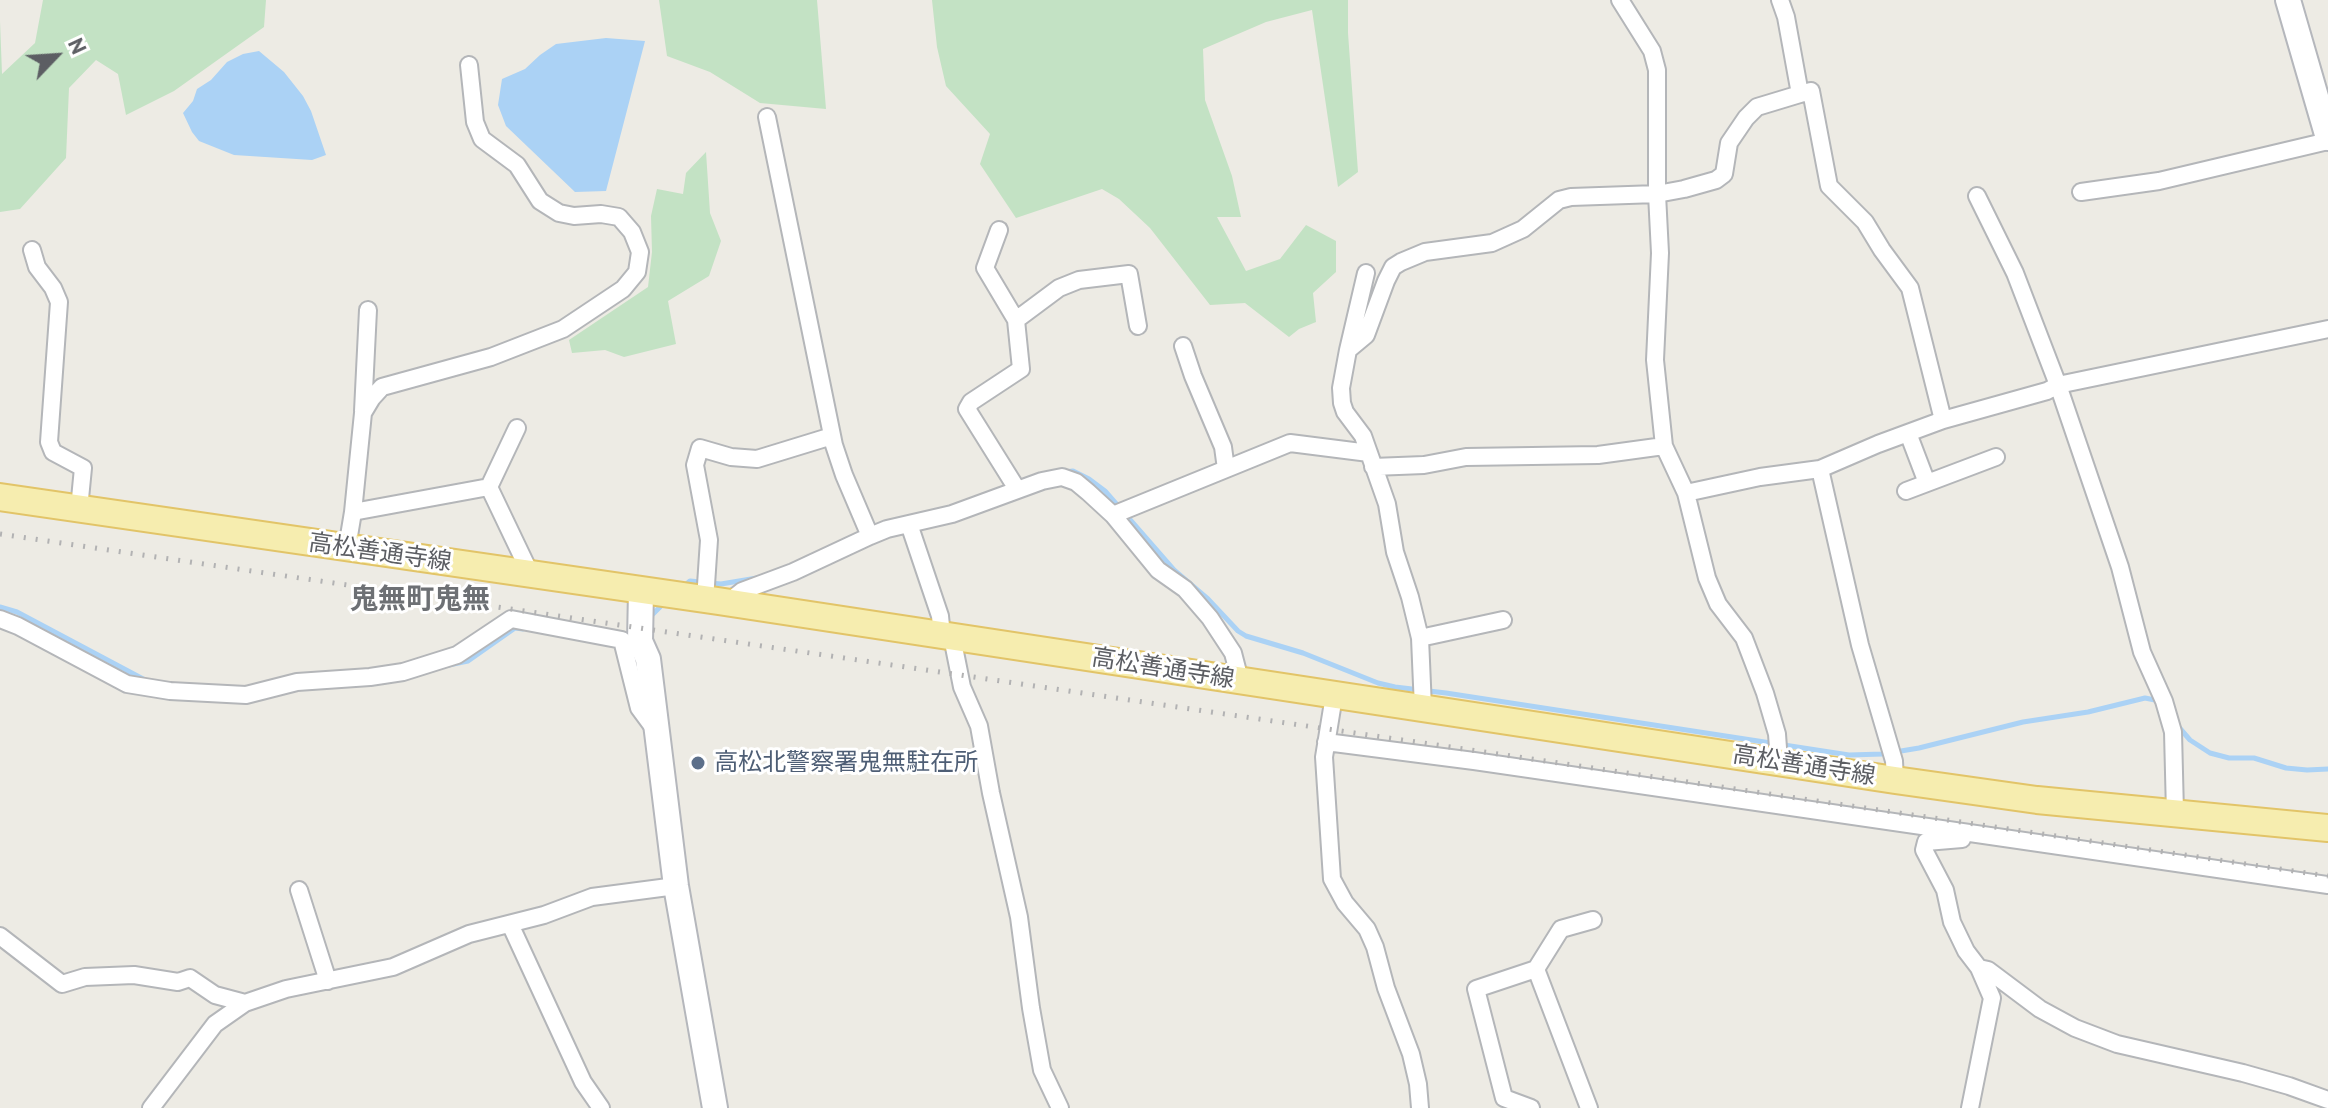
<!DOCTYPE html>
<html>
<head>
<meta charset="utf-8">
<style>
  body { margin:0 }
  #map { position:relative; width:2328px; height:1108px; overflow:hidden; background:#edebe4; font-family:"PT Sans",sans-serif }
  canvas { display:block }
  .north { position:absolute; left:16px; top:16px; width:80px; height:80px; -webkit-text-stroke:6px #fff; paint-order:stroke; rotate:65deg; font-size:22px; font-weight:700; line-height:32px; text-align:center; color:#5c5e63 }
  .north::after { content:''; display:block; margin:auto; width:28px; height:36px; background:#5c5e63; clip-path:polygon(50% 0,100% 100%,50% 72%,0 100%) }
</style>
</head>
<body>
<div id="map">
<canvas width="2328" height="1108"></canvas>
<div class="north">N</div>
</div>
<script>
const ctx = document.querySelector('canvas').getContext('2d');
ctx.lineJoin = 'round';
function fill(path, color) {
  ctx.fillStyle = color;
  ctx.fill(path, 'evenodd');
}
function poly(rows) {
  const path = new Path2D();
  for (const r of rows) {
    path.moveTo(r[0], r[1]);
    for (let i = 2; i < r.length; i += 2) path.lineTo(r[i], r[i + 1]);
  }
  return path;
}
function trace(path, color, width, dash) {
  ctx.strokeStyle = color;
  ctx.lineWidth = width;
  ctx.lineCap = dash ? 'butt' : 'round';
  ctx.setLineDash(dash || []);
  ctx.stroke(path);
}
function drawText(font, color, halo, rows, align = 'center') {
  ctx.font = font + ' "PT Sans","Noto Sans JP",sans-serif';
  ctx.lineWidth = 6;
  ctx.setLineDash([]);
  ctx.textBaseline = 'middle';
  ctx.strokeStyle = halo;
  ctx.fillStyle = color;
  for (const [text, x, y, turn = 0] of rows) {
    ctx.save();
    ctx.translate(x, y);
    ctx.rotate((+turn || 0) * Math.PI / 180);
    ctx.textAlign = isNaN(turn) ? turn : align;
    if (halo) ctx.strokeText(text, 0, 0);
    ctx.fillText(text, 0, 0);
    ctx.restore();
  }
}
const green = poly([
  [43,0,266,0,264,27,174,91,126,115,118,74,96,60,69,88,66,158,20,209,0,212,0,21,2,74,35,43],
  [659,0,817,0,826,109,760,103,710,72,667,56],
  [932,0,1348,0,1348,33,1358,172,1338,187,1312,10,1266,22,1203,49,1205,100,1232,176,1241,217,1217,217,1246,271,1280,259,1306,225,1336,241,1336,272,1313,293,1316,322,1299,329,1289,337,1245,303,1210,305,1150,228,1119,199,1102,189,1016,218,980,164,990,134,946,86,937,47],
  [706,152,710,213,721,241,709,276,668,301,676,344,624,357,605,350,572,353,569,340,648,287,652,252,651,216,657,189,683,194,686,173]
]);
const water = poly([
  [606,38,645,41,606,191,575,192,506,126,498,105,502,79,525,69,540,55,556,44],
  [259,51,284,72,303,96,311,111,326,155,312,160,234,155,199,141,192,132,183,113,193,101,197,89,211,80,227,62,243,54]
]);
const stream = poly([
  [1064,472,1073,471,1089,479,1105,491,1174,570,1208,599,1238,631,1246,636,1303,653,1378,683,1395,687,1446,693,1849,755,1883,754,1919,748,2023,722,2088,712,2145,698,2155,700,2160,706],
  [682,588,690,581,721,584,757,578],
  [0,607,17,612,145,680],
  [650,617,665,602],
  [444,666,468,661,515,628,523,629],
  [2177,725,2190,740,2210,753,2229,758,2254,758,2286,768,2307,770,2328,769]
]);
const street = poly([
  [1620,0,1652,51,1657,70,1657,194,1660,253,1655,360,1664,446,1686,493,1707,578,1718,604,1744,638,1765,693,1777,734,1779,762],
  [1780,0,1786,17,1800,94,1811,91,1829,186,1865,222,1882,250,1910,288,1943,420],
  [767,117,834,445,844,475,870,536],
  [2081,192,2159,181,2328,141],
  [1977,196,2015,273,2058,385,2120,567,2142,652,2164,701,2173,732,2175,813],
  [999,230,985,268,1016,320,1021,369,971,402,967,409,1017,489],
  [32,250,37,267,53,288,59,302,49,442,53,452,83,468,79,509],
  [1366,273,1348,350,1341,388,1342,403,1345,412,1363,436,1387,504,1395,552,1410,597,1420,638,1423,708],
  [1016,320,1059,288,1079,280,1129,274,1138,326],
  [1183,346,1193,376,1223,447,1226,469],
  [1348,350,1366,335,1386,281,1393,267,1401,262,1425,252,1492,243,1523,229,1559,200,1571,197,1657,194,1684,189,1716,180,1724,174,1729,143,1746,118,1757,107,1800,94],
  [363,411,368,310],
  [1908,433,1927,483],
  [1373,467,1424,465,1466,457,1598,455,1664,446],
  [1820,469,1860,645,1894,761,1895,780],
  [489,487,517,428],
  [1906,491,1996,457],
  [1686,493,1760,477,1820,469,1878,444,1943,420,2047,391,2058,385,2328,329],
  [353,512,489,487,531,575],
  [1113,515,1290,443,1369,453],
  [909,524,940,616,942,636],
  [347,548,353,512,363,413,372,398,382,387,491,357,563,329,623,289,637,272,640,252,632,232,619,217,601,214,574,216,559,213,540,201,517,165,482,139,475,122,469,65],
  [705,600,709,540,695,465,700,448,731,457,757,459,832,436],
  [727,603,742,591,793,572,870,536,887,529,952,514,1042,481,1062,477,1076,482,1088,492,1113,515,1158,570,1185,589,1210,618,1233,653,1240,680],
  [0,619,18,626,127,684,170,691,246,695,297,682,370,677,403,672,457,655,511,619,622,640,639,708,656,731],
  [952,637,962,687,979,726,991,793,1019,917,1031,1008,1042,1070,1060,1108],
  [1420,638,1503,620],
  [1334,696,1324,757,1332,879,1345,903,1367,929,1375,947,1386,988,1411,1054,1418,1084,1420,1108],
  [1326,742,1474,761,2328,885],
  [1962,839,1926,842,1924,850,1945,890,1952,922,1966,951,1979,968,1992,998,1970,1108],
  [299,890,328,981],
  [510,924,583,1082,601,1108],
  [0,936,62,984,85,977,134,975,178,982,190,978,215,995,245,1003],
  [1979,968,1988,970,2040,1009,2075,1028,2117,1044,2243,1073,2289,1086,2328,1100],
  [151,1108,215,1024,245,1003,286,989,393,967,469,934,544,915,592,897,676,886],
  [1531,1108,1504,1098,1476,989,1536,969],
  [1589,1108,1536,969,1561,929,1593,920]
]);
const secondary = poly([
  [2288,0,2328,138],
  [641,591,640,641,648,659,676,886,715,1108]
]);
const primary = poly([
  [0,497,718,601,1895,780,2037,800,2328,828]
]);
const rail = poly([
  [0,534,2328,876]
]);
const markers = [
  [698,763,8,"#5c6f8a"]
];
const streetNames = [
  ["高松善通寺線",380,553,8],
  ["高松善通寺線",1163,669,9],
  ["高松善通寺線",1804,766,9]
];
const serviceNames = [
  ["高松北警察署鬼無駐在所",714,763]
];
const quarterNames = [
  ["鬼無町鬼無",420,600]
];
fill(green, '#c3e2c4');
fill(water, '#abd2f5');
trace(stream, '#abd2f5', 5);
trace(street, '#b4b6b9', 20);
trace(secondary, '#b5b7bc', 28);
trace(primary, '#e2c468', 30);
trace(street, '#fff', 16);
trace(secondary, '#fff', 24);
trace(primary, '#f6edaf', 26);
trace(rail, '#b2b2b3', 5, [2, 10]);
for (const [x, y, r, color] of markers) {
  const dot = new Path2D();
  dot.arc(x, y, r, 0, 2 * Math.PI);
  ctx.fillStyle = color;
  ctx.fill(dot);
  trace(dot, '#fff', 3);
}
drawText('24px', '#5c5e63', '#fff', streetNames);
drawText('24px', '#4e5e75', '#fff', serviceNames, 'left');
drawText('bold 28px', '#6d7074', '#fff', quarterNames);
</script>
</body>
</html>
